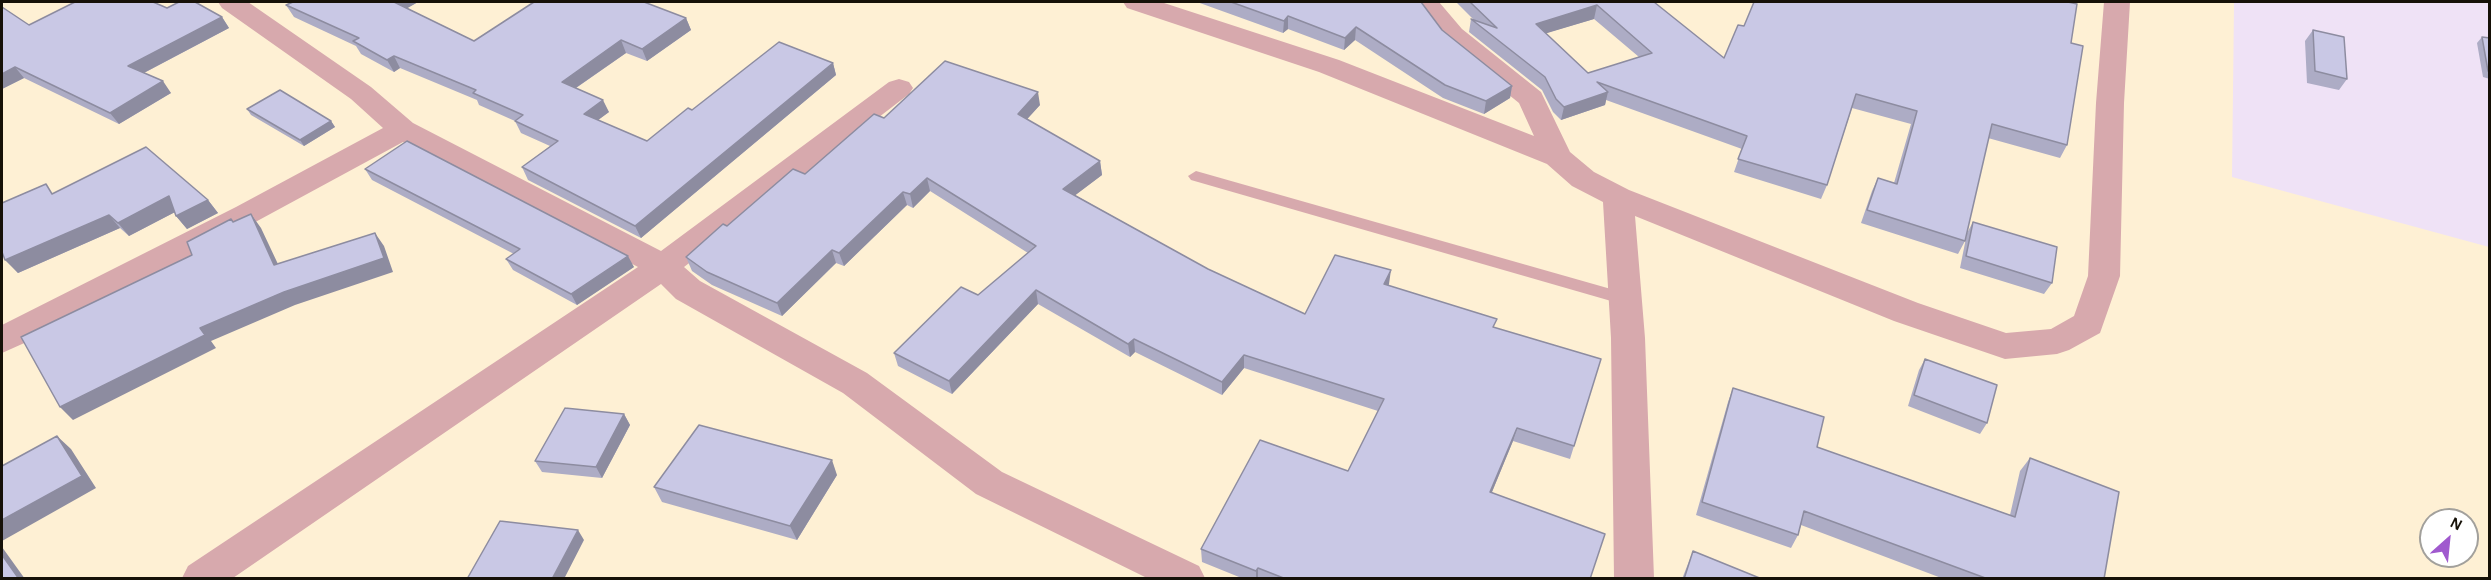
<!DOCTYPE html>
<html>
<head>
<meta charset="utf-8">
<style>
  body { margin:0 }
  #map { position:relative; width:2491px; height:580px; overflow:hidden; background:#fef0d4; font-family:"Alegreya Sans",sans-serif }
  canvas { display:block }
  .frame { position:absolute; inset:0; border:3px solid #161108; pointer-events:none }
  .north { position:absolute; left:2419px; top:508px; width:60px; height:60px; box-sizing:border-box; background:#fff; border:2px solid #a2a09c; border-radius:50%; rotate:27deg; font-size:16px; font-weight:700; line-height:24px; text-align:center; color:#161108 }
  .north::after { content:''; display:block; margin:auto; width:21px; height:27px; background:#a059ce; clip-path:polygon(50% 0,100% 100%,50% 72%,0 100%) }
</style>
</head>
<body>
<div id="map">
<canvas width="2491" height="580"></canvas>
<div class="frame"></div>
<div class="north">N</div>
</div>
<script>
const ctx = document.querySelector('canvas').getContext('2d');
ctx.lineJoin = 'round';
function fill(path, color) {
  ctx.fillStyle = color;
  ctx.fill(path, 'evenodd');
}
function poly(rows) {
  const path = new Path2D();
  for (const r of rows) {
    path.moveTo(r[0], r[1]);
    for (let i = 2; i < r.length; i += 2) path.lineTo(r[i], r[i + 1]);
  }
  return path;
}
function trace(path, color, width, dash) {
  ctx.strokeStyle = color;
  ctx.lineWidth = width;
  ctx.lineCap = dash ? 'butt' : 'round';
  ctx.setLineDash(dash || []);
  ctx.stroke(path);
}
const industrial = poly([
  [2234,2,2489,2,2489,247,2232,177]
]);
const service = poly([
  [1196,171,1625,293,1631,295,1633,299,1631,303,1625,305,1191,180,1188,176,1196,171]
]);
const minor = poly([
  [218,2,248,2,371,87,413,123,661,251,889,82,899,79,909,82,913,88,909,94,684,267,700,281,867,373,1002,472,1199,566,1205,578,1147,578,976,494,843,393,676,299,661,284,233,578,182,578,188,566,638,267,403,142,69,323,2,353,2,325,236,207,383,128,351,99,222,8,218,2],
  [1123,2,1161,2,1339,60,1534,136,1519,103,1442,41,1413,2,1439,2,1462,29,1541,92,1570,152,1594,172,1629,190,1918,303,2006,333,2051,329,2074,316,2088,276,2096,103,2104,2,2130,2,2124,103,2120,276,2100,333,2069,350,2057,354,2005,359,1894,321,1635,216,1645,338,1654,578,1614,578,1611,338,1603,202,1572,186,1547,164,1319,72,1127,8,1123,2]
]);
const wall = poly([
  [293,2,418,2,407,8,474,41,686,18,691,30,647,61,626,53,576,88,609,112,598,120,647,141,692,110,833,63,836,75,641,238,528,180,522,167,550,146,521,133,515,121,479,105,477,100,400,68,394,72,361,54,356,46,294,17,286,5],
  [1197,2,1421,2,1442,30,1512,86,1510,98,1484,114,1443,98,1355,40,1344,50,1288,29,1283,33],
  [1456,2,1654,2,1724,58,1744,26,2071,43,2067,145,2060,158,1988,138,1965,241,1958,254,1861,223,1872,191,1878,178,1894,183,1911,124,1852,108,1827,185,1821,199,1734,172,1742,149,1606,100,1605,105,1561,120,1553,112,1542,90,1469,32,1471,19,1473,19],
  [1594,19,1639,57,1588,73,1546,33],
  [2,7,29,25,167,8,222,17,229,28,144,73,171,93,119,124,24,78,2,89],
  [2313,30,2347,79,2339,90,2307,83,2305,41],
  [2482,37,2490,38,2490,79,2483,77,2477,43],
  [1040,105,1027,119,1100,161,1102,175,1075,195,1208,269,1305,314,1389,284,1388,286,1495,328,1601,359,1570,459,1513,441,1492,492,1590,579,1244,579,1202,562,1201,549,1348,471,1378,411,1244,368,1222,395,1135,352,1130,357,1038,304,952,394,898,366,894,353,978,295,1028,253,930,191,913,208,907,205,844,266,836,263,782,316,712,285,692,271,686,257,727,226,805,174,884,118],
  [247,109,331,121,335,127,304,146,251,115],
  [365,169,634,267,577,305,513,270,506,259,514,254,372,180],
  [54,193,208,200,218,213,187,229,176,216,175,212,129,236,120,228,18,273,3,256,2,257,2,203],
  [1973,222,2052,283,2044,294,1960,268,1967,233],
  [1925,359,1987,423,1980,434,1908,406,1919,370],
  [1733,388,1817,447,2010,515,2020,471,2030,458,2104,579,1944,579,1801,525,1798,535,1791,548,1696,515,1728,402],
  [624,414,630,425,602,478,542,472,535,461],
  [837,475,797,540,662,502,654,487],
  [1693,551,1762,579,1682,579]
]);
const shadedWall = poly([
  [393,2,418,2,399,13],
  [1597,5,1594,19,1534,37,1536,24],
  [1288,16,1288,29,1283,33,1284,21],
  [222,17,229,28,136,77,128,66],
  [686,18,691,30,647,61,642,49],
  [1356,27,1355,40,1344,50,1345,38],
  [621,40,626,53,567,94,562,82],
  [394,56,400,68,394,72,387,60],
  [833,63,836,75,641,238,635,226],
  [15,67,24,78,2,89,2,74],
  [163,81,171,93,119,124,110,113],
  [1512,86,1510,98,1484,114,1486,101],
  [1038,92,1040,105,1020,127,1018,114],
  [1608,92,1605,105,1561,120,1564,107],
  [603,100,609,112,590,126,584,114],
  [331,121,335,127,304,146,300,140],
  [1100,161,1102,175,1065,203,1063,189],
  [927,178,930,191,913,208,910,194],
  [903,192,907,205,844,266,839,253],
  [169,196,179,210,129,236,118,223],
  [208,200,218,213,187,229,176,216],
  [251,214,261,228,285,279,274,265],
  [109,215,120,228,18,273,5,260],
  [375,233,384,246,393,272,295,305,211,341,216,348,73,420,60,407,200,328],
  [832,250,836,263,782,316,777,303],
  [628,256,634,267,577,305,571,294],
  [1391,270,1389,284,1383,298,1384,284],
  [1036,290,1038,304,952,394,949,381],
  [1134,339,1135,352,1130,357,1128,344],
  [1244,355,1244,368,1222,395,1222,382],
  [624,414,630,425,602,478,596,467],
  [1517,428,1513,441,1487,504,1490,492],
  [57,436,71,449,96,488,2,541,2,520],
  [832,460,837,475,797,540,790,526],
  [578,530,584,540,564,579,552,579],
  [2,547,25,579,19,579,2,555],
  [1258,568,1258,579,1256,579,1256,571]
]);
const building = poly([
  [75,2,153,2,167,8,179,2,195,2,222,17,128,66,163,81,110,113,15,67,2,74,2,7,29,25,75,2],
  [293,2,394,2,474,41,534,2,644,2,686,18,642,49,621,40,562,82,603,100,584,114,647,141,688,108,692,110,779,42,833,63,635,226,522,167,558,141,515,121,523,115,473,93,476,90,394,56,387,60,353,41,359,38,286,5,293,2],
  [1231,2,1421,2,1442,30,1512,86,1486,101,1445,85,1356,27,1345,38,1288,16,1284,21,1231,2],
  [1470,2,1654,2,1724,58,1738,25,1744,26,1754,2,2068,2,2077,4,2071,43,2083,46,2067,145,1992,124,1965,241,1867,210,1878,178,1897,184,1917,111,1856,94,1827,185,1738,159,1747,136,1597,82,1608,92,1564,107,1556,99,1545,77,1471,19,1497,28,1470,2],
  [1597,5,1652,53,1588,73,1536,24,1597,5],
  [2313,30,2344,37,2347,79,2315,71,2313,30],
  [2482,37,2490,38,2490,71,2488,71,2482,37],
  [945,61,1038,92,1018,114,1100,161,1063,189,1208,269,1305,314,1335,255,1391,270,1384,284,1497,319,1493,327,1601,359,1574,446,1517,428,1490,492,1605,534,1590,579,1348,579,1346,578,1345,579,1286,579,1258,568,1256,571,1201,549,1260,440,1348,471,1384,399,1244,355,1222,382,1134,339,1128,344,1036,290,949,381,894,353,961,287,978,295,1036,246,927,178,910,194,903,192,839,253,832,250,777,303,707,272,686,257,723,224,727,226,793,169,805,174,874,114,884,118,945,61],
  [280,90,331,121,300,140,247,109,280,90],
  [407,141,628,256,571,294,506,259,520,249,365,169,407,141],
  [146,147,208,200,176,216,169,196,118,223,109,215,5,260,2,252,2,203,46,184,52,194,146,147],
  [251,214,274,265,375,233,384,258,284,292,200,328,205,335,60,407,21,337,192,255,187,242,231,219,233,222,251,214],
  [1973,222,2057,247,2052,283,1966,256,1973,222],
  [1925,359,1997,385,1987,423,1914,395,1925,359],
  [1733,388,1824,417,1817,447,2015,517,2030,458,2119,492,2104,579,1988,579,1804,511,1798,535,1702,502,1733,388],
  [565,408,624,414,596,467,535,461,565,408],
  [699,425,832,460,790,526,654,487,699,425],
  [57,436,82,476,2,520,2,466,57,436],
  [500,521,578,530,552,579,467,579,500,521],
  [1693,551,1762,579,1684,579,1693,551],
  [2,555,19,579,2,579,2,555]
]);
fill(industrial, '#efe2f6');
fill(service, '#d7a9ad');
fill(minor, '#d7a9ad');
fill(wall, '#adacc5');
fill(shadedWall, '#8d8ca0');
fill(building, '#c9c8e5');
trace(building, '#8d8ca0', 1.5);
</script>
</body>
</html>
